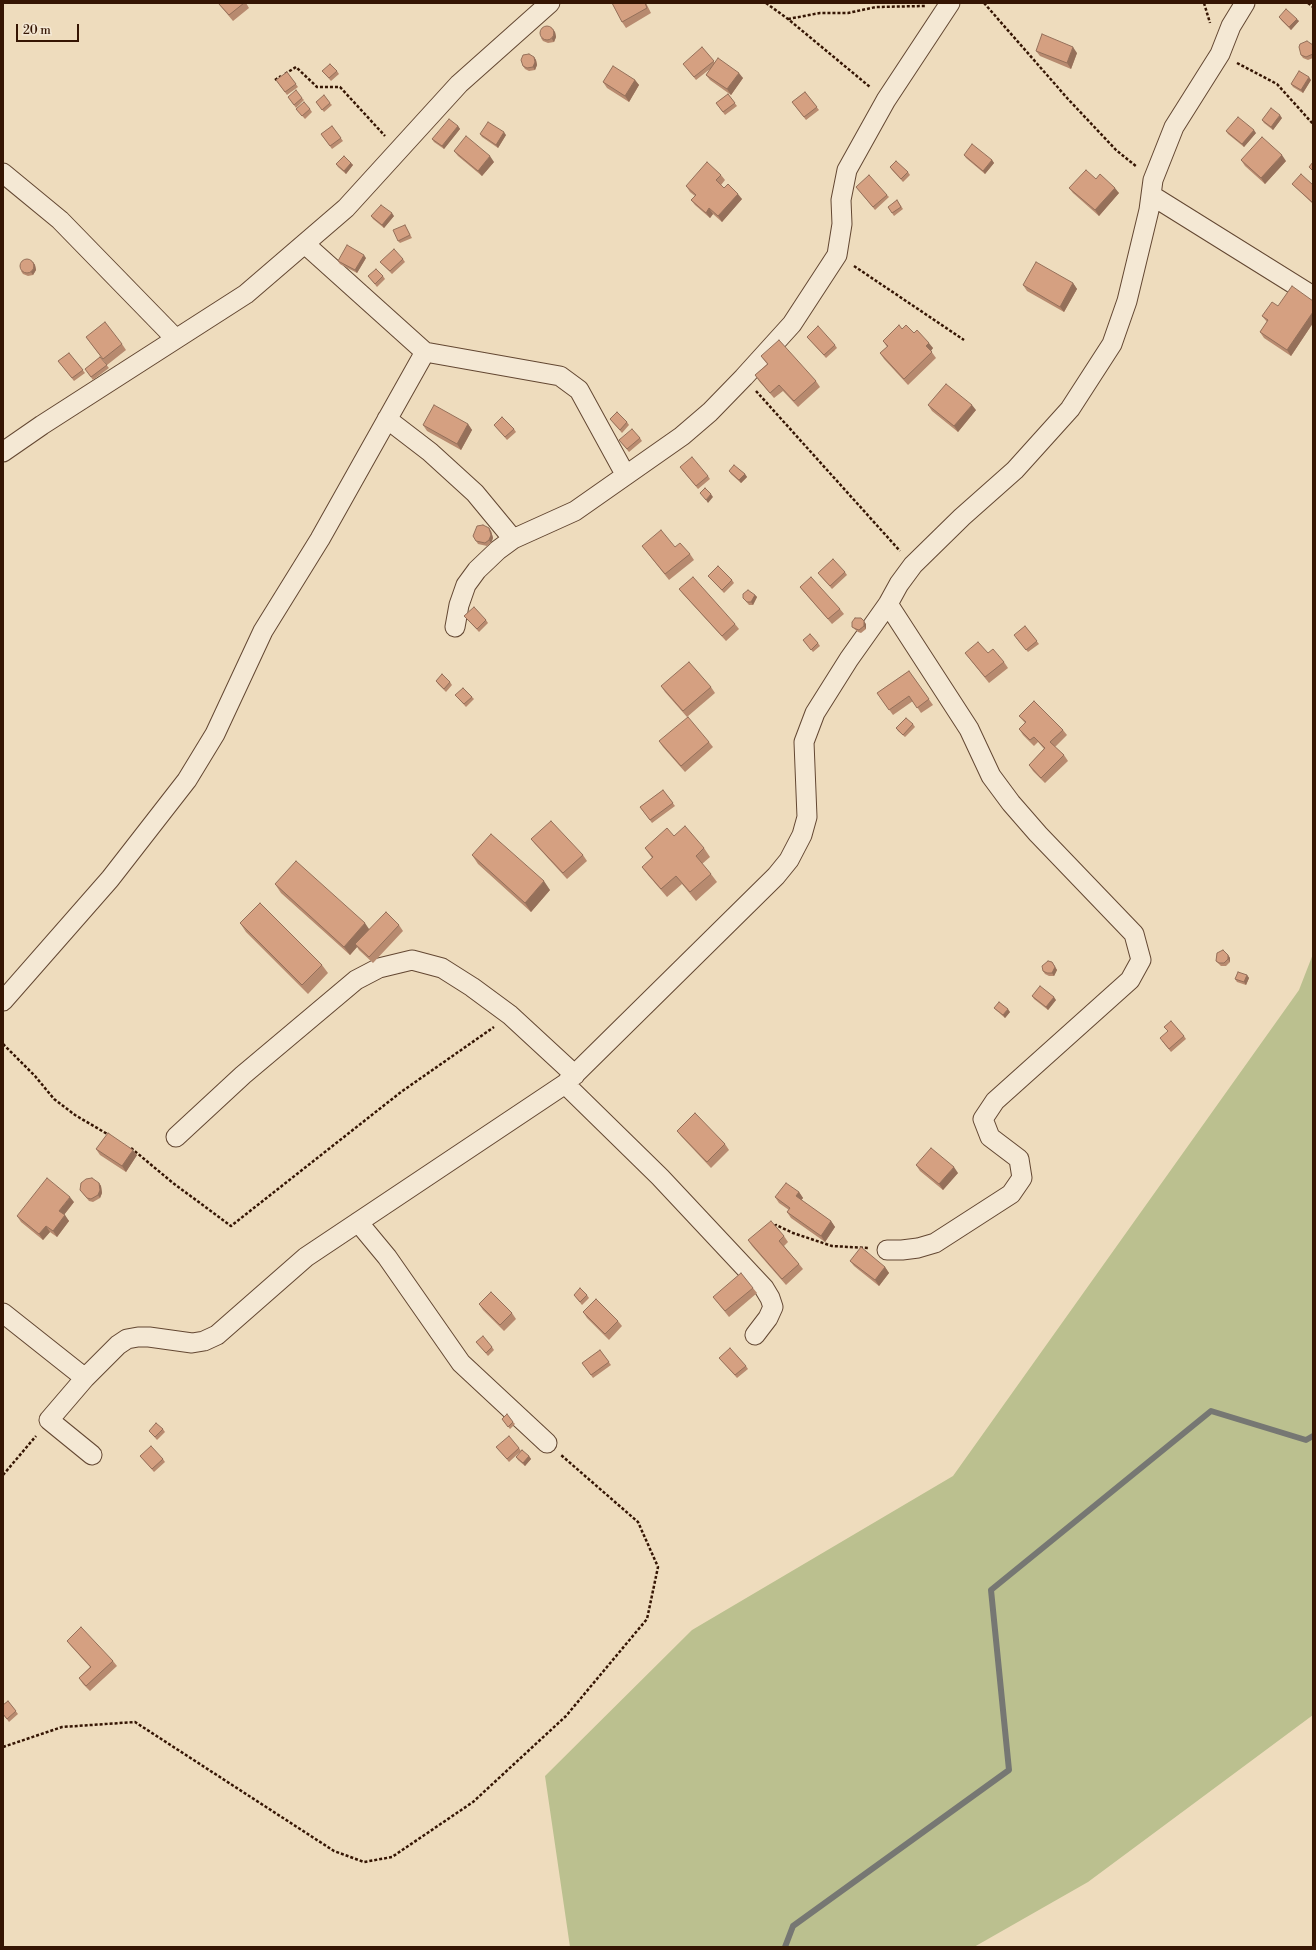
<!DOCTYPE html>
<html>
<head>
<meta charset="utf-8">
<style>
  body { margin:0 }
  #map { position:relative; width:1316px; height:1950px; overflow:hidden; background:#eedcbd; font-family:"Libre Bodoni",serif }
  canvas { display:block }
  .frame { position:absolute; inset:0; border:4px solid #351503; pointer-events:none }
  .scale { position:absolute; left:16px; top:24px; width:63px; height:18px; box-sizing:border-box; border:2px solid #351503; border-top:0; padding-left:5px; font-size:12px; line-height:14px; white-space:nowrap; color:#351503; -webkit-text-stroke:3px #f4e8d4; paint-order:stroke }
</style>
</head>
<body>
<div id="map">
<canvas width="1316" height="1950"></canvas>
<div class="frame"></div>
<div class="scale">20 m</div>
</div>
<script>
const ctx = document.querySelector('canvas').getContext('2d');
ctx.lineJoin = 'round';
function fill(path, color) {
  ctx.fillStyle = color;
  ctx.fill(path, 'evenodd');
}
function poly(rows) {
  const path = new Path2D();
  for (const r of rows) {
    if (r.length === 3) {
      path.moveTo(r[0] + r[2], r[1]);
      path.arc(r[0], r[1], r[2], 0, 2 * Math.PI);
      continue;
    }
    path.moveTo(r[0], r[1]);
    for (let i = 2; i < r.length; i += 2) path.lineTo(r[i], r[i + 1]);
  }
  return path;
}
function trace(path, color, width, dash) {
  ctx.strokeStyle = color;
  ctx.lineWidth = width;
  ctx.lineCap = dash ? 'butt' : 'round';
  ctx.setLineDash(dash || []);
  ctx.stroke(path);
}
const green = poly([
  [1313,954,1313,1715,1088,1882,974,1947,570,1947,545,1776,692,1630,953,1476,1299,990]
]);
const stream = poly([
  [785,1947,793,1926,1009,1770,991,1590,1211,1411,1306,1440,1313,1436]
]);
const path = poly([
  [766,3,788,19,870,87],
  [984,3,1068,99,1116,150,1137,167],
  [1204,3,1210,23],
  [1308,3,1313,7],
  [788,19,820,13,848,13,876,7,925,6],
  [1237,63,1277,84,1313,124],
  [285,74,296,67,317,87,340,87,385,136],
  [275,80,281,76],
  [854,266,964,340],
  [756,391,900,551],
  [3,1044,35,1076,54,1099,75,1115,109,1135],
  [131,1148,173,1183,231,1226,401,1092,494,1027],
  [774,1226,776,1225,793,1233,832,1246,868,1248],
  [3,1475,36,1436],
  [3,1747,62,1727,135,1722,334,1851,364,1862,392,1857,473,1802,566,1716,647,1619,658,1567,638,1522,561,1455]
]);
const minor = poly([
  [3,173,60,220,176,339],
  [1151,195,1313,296],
  [306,245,425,352,560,376,579,390,625,474],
  [387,419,430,452,475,493,513,539],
  [3,452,42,425,246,294,346,208,459,84,550,3],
  [455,627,459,605,466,585,477,570,498,550,513,539,575,511,682,436,710,412,744,377,792,324,837,255,842,224,841,200,847,170,886,100,950,3],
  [3,1001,110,879,187,780,215,734,263,631,320,539,425,352],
  [565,1084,660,1177,764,1288,770,1298,773,1307,768,1318,755,1335],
  [176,1137,243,1075,356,980,379,968,412,960,442,968,472,987,510,1015,575,1075],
  [358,1222,387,1257,461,1363,547,1443],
  [887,1250,902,1250,918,1248,935,1243,1011,1194,1022,1178,1019,1159,990,1137,983,1119,995,1101,1130,980,1141,960,1134,934,1038,834,1011,803,991,776,969,729,888,604],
  [3,1313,85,1378],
  [92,1455,49,1420,85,1378,118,1345,127,1339,138,1337,149,1337,192,1343,204,1341,217,1335,306,1257,565,1084,776,876,789,860,802,835,807,817,804,742,815,713,849,659,888,604,899,584,913,565,962,517,1015,470,1070,409,1112,344,1127,301,1149,210,1153,180,1174,127,1220,54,1231,26,1245,3]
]);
const wall = poly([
  [218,3,246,3,249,8,233,21],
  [612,3,646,3,651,13,626,28,622,22],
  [1279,17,1299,21,1291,30,1281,20],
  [555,32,556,37,554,42,548,43,543,41,541,38],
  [1313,45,1313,58,1308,60,1303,58,1301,55],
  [702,47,714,62,743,78,731,95,710,80,706,75,710,69,696,80,685,66],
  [1036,51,1077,53,1071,69,1040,56],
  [534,57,536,60,537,65,535,70,529,71,525,69,523,66],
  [322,71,337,71,339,74,331,81],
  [287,72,298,87,287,95,276,80],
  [635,80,639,85,629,102,607,88,603,82],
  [1311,80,1303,93,1293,87,1291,84],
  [805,92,819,110,806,120,792,102],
  [728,94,737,106,725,115,716,103],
  [288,97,302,98,304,100,296,108],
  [316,102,330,103,332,105,324,112],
  [296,109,310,109,312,112,305,119],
  [1282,118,1273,130,1264,123,1262,120],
  [332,126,343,141,332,149,321,134],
  [458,126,460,129,444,149,434,142,432,139],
  [1226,131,1256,133,1244,147,1228,134],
  [480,134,506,135,498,148,482,137],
  [454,151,494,162,482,176,458,156],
  [964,155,992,160,994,163,985,174,966,158],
  [1241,160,1286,161,1265,184,1245,166],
  [351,163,353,165,346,174,338,167,336,164],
  [890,167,908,172,910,175,903,182,892,170],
  [721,175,725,180,721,185,724,188,742,199,722,222,713,214,710,218,695,205,691,200,695,196,690,192,686,186],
  [1096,179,1119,193,1099,216,1073,193,1069,188],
  [1292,184,1313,185,1313,204,1294,186],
  [856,187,887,195,889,197,875,210],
  [897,200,903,209,894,216,888,207],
  [371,216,394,216,384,228,373,219],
  [405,225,412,238,400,243,398,241],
  [366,258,357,273,340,264,338,261],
  [403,259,405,262,392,274,380,262],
  [33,262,35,265,36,270,33,275,28,276,23,274,21,271],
  [368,276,383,276,385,279,377,287],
  [1073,283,1077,289,1064,312,1027,291,1023,285],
  [1313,301,1313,323,1291,356,1264,338,1260,332,1267,322,1262,316,1278,306],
  [902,329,914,333,933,348,931,351,936,358,908,385,884,359,880,353,887,347,883,341],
  [86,337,122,344,126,350,107,365],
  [807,337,835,345,837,348,826,358],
  [69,353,85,373,74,381,58,361],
  [761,356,816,381,820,387,798,407,783,391,774,398,759,381,755,375,767,364],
  [100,357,109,368,93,380,85,369],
  [928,405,976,410,958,432,932,411],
  [610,419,627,422,629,425,622,433],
  [468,424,472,430,461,450,427,431,423,425],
  [494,425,514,429,516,432,507,440],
  [640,438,642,441,629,452,619,440],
  [682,470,708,476,710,479,698,489],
  [729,471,745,474,747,477,741,483,731,474],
  [491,531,493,538,491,543,487,546,478,544,473,536],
  [642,546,675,547,690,554,694,560,669,580],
  [845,572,847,575,832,589,818,573],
  [708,576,732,580,734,583,724,593],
  [800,587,840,609,844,614,832,624,804,592],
  [679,589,735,624,739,629,726,641,683,594],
  [755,595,757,597,753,605,749,605,743,598],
  [464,616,486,620,488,623,479,632],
  [866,624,866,629,861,633,858,632,852,627],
  [1025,626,1039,644,1028,652,1016,638],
  [803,640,818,643,820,646,813,652],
  [965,653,988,653,1004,662,1008,668,989,683],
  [909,671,933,705,921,713,913,701,893,715,877,693],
  [436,681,450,682,452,685,446,692,438,684],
  [661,686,711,687,715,693,687,717,665,692],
  [455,695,472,697,474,699,466,707],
  [1019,716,1063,730,1067,735,1055,747,1064,755,1068,761,1045,783,1033,771,1029,765,1044,749,1038,742,1034,746,1023,735,1019,729,1025,723],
  [913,724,915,727,905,737,898,731,896,728],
  [659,741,709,742,713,747,685,772,663,747],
  [663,790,675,806,652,823,640,807],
  [674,836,704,848,710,857,702,864,711,874,717,882,696,901,682,884,667,897,648,875,642,867,652,858,645,848],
  [531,839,583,855,587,861,567,879,535,844],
  [472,855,550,890,531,912,478,864],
  [275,884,369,929,399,925,403,931,373,963,359,950,357,947,350,955,281,893],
  [240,923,322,965,328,973,308,994,246,932],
  [1228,955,1230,958,1230,962,1226,966,1221,966,1216,961],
  [1054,965,1057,970,1054,976,1049,976,1045,974,1043,971],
  [1247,975,1249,978,1246,985,1237,982,1235,979],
  [1032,996,1056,1000,1048,1010,1034,999],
  [994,1008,1010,1012,1005,1018,996,1010],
  [1184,1036,1186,1039,1171,1052,1162,1041],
  [677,1131,725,1144,729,1150,711,1168,681,1136],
  [96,1149,137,1155,126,1172,100,1155],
  [916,1165,958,1173,943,1190,920,1171],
  [99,1183,101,1186,102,1193,100,1198,93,1202,89,1201,80,1190],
  [799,1192,803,1198,801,1200,831,1221,835,1227,825,1242,791,1218,787,1212,789,1210,779,1203,775,1197],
  [74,1202,64,1215,69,1221,57,1237,50,1232,43,1240,21,1222,17,1216],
  [784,1236,788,1242,784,1246,799,1264,803,1269,786,1285,752,1246,748,1240],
  [850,1261,885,1267,889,1273,879,1286,854,1266],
  [753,1288,757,1293,729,1317,713,1297],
  [574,1295,587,1295,589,1298,582,1305],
  [479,1304,512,1313,516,1319,504,1331,483,1310],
  [583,1312,618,1321,622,1326,609,1340,587,1318],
  [476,1342,492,1347,494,1350,488,1356],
  [600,1350,611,1365,593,1378,582,1363],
  [719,1358,746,1366,748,1369,737,1378],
  [502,1419,513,1422,515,1424,510,1429],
  [163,1429,165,1432,157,1440,149,1431],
  [496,1447,519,1448,521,1451,509,1462],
  [140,1456,163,1459,165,1462,154,1472],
  [529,1456,531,1459,525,1466,518,1460,516,1457],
  [67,1641,113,1661,117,1666,90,1691,83,1684,79,1678,90,1667,71,1646],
  [8,1701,18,1714,9,1722,3,1714,3,1705]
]);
const shadedWall = poly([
  [1297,19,1299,21,1291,30,1289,27],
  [553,29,555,32,556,37,554,42,552,39],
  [1073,47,1077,53,1071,69,1067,63],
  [534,57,536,60,537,65,535,70,533,67],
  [739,73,743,78,731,95,727,89],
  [1309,77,1311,80,1303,93,1301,90],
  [635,80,639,85,629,102,625,96],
  [1280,115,1282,118,1273,130,1271,127],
  [458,126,460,129,444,149,442,146],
  [1254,130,1256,133,1244,147,1242,144],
  [504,132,506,135,498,148,496,145],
  [1282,155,1286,161,1265,184,1261,178],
  [490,156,494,162,482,176,478,171],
  [992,160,994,163,985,174,983,171],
  [351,163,353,165,346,174,344,171],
  [1115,188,1119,193,1099,216,1095,210],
  [738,194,742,199,722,222,718,216],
  [709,208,713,214,710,218,706,213],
  [392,213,394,216,384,228,382,225],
  [364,255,366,258,357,273,355,270],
  [33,262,35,265,36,270,33,275,31,272],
  [1073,283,1077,289,1064,312,1060,307],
  [1313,312,1313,323,1291,356,1287,350],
  [929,343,933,348,930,352,926,346],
  [972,405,976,410,958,432,954,426],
  [468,424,472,430,461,450,457,444],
  [745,474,747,477,741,483,739,480],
  [711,494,713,497,708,503,706,500],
  [489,528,491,531,493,538,491,543,489,540],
  [755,595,757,597,753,605,751,602],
  [864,621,866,624,866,629,864,626],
  [544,881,550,890,531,912,525,903],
  [365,923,371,932,355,944,357,947,350,955,344,947],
  [1228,955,1230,958,1230,962,1228,959],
  [1052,962,1057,970,1054,976,1052,973],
  [1247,975,1249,978,1246,985,1244,982],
  [1054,997,1056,1000,1048,1010,1046,1007],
  [1008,1009,1010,1012,1005,1018,1003,1015],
  [133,1150,137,1155,126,1172,122,1166],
  [954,1167,958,1173,943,1190,939,1184],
  [99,1183,101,1186,102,1193,100,1198,98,1195],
  [799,1192,803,1198,800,1202,796,1196],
  [70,1197,74,1202,63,1216,59,1211],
  [65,1215,69,1221,57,1237,53,1231],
  [831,1221,835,1227,825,1242,821,1236],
  [46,1226,50,1232,43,1240,39,1234],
  [885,1267,889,1273,879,1286,875,1280],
  [529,1456,531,1459,525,1466,523,1463]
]);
const building = poly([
  [218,3,244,3,229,15,218,3],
  [612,3,645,3,647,8,622,22,612,3],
  [1286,9,1297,19,1289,27,1279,17,1286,9],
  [547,33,7],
  [1042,34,1073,47,1067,63,1036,51,1042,34],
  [1307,41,1313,45,1313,54,1306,57,1301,55,1299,47,1300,44,1307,41],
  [702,47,714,61,694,77,683,64,702,47],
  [529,54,534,57,535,62,533,67,527,68,523,66,521,60,523,55,529,54],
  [718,58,739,73,727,89,706,75,718,58],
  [330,64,337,71,329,78,322,71,330,64],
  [613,66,635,80,625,96,603,82,613,66],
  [1299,71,1309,77,1301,90,1291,84,1299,71],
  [287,72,296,84,285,92,276,80,287,72],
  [296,90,302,98,294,105,288,97,296,90],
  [805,92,817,107,804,117,792,102,805,92],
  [728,94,735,103,723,112,716,103,728,94],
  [324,95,330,103,322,110,316,102,324,95],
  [304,102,310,109,302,116,296,109,304,102],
  [1271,108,1280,115,1271,127,1262,120,1271,108],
  [1238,117,1254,130,1242,144,1226,131,1238,117],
  [449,119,458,126,442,146,432,139,449,119],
  [488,122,504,132,496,145,480,134,488,122],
  [332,126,341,138,330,146,321,134,332,126],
  [466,136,490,156,478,171,454,151,466,136],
  [1262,137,1282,155,1261,178,1241,160,1262,137],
  [972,144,992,160,983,171,964,155,972,144],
  [344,156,351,163,344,171,336,164,344,156],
  [896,161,908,172,901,179,890,167,896,161],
  [707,162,721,175,716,180,724,188,728,184,738,194,718,216,709,208,706,213,691,200,696,195,686,186,707,162],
  [1313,162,1313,171,1309,167,1313,162],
  [1086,170,1096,179,1100,174,1115,188,1095,210,1069,188,1086,170],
  [1301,174,1313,185,1313,201,1312,202,1292,184,1301,174],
  [869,175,887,195,873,207,856,187,869,175],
  [897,200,901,207,892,213,888,207,897,200],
  [381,205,392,213,382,225,371,216,381,205],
  [405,225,410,235,398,241,393,230,405,225],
  [347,245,364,255,355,270,338,261,347,245],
  [394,249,403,259,390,271,380,262,394,249],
  [27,266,7],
  [1036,262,1073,283,1060,307,1023,285,1036,262],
  [376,269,383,276,375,284,368,276,376,269],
  [1292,286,1313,301,1313,312,1287,350,1260,332,1268,320,1262,316,1272,302,1278,306,1292,286],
  [105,322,122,344,103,359,86,337,105,322],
  [899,325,902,329,906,325,914,333,917,330,929,343,926,346,932,352,904,379,880,353,888,346,883,341,899,325],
  [818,326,835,345,824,355,807,337,818,326],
  [779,340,816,381,794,401,779,385,770,393,755,375,768,364,761,356,779,340],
  [69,353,83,370,72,378,58,361,69,353],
  [100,357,107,365,91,377,85,369,100,357],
  [946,384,972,405,954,426,928,405,946,384],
  [434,405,468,424,457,444,423,425,434,405],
  [617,412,627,422,620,430,610,419,617,412],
  [502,417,514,429,505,437,494,425,502,417],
  [632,429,640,438,627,449,619,440,632,429],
  [692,457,708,476,696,486,680,467,692,457],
  [734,465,745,474,739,480,729,471,734,465],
  [705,488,711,494,706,500,700,493,705,488],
  [483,525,489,528,491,535,489,540,485,543,476,541,473,536,477,526,483,525],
  [661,530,675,547,680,543,690,554,665,574,642,546,661,530],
  [833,559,845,572,830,586,818,573,833,559],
  [718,566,732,580,722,590,708,576,718,566],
  [693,577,735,624,722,636,679,589,693,577],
  [811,577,840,609,828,619,800,587,811,577],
  [748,590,755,595,751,602,747,602,743,598,743,594,748,590],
  [474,607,486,620,477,629,464,616,474,607],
  [855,618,861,618,864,621,864,626,859,630,856,629,852,627,852,622,855,618],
  [1025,626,1037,641,1026,650,1014,635,1025,626],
  [810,634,818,643,811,650,803,640,810,634],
  [978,642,988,653,993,649,1004,662,985,677,965,653,978,642],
  [689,662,711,687,683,711,661,686,689,662],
  [909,671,929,699,917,708,909,696,889,710,877,693,909,671],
  [442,674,450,682,444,689,436,681,442,674],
  [463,688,472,697,464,704,455,695,463,688],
  [1034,701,1063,730,1050,742,1064,755,1041,778,1029,765,1045,748,1034,737,1030,740,1019,729,1026,722,1019,716,1034,701],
  [688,717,709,742,681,766,659,741,688,717],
  [906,718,913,724,903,735,896,728,906,718],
  [663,790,673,803,650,820,640,807,663,790],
  [551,821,583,855,563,873,531,839,551,821],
  [685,826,704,848,696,856,711,874,690,892,676,876,661,889,642,867,653,857,645,848,667,828,674,836,685,826],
  [491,834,544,881,525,903,472,855,491,834],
  [296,861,365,923,344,947,275,884,296,861],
  [260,903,322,965,302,985,240,923,260,903],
  [386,912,399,925,369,957,355,944,386,912],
  [1223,950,1228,955,1228,959,1224,963,1219,963,1216,961,1217,953,1223,950],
  [1048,961,1052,962,1055,967,1052,973,1047,973,1043,971,1042,966,1048,961],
  [1238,972,1247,975,1244,982,1235,979,1238,972],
  [1040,986,1054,997,1046,1007,1032,996,1040,986],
  [999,1002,1008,1009,1003,1015,994,1008,999,1002],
  [1171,1021,1184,1036,1169,1049,1160,1038,1168,1031,1164,1027,1171,1021],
  [695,1113,725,1144,707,1162,677,1131,695,1113],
  [108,1133,133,1150,122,1166,96,1149,108,1133],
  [931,1148,954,1167,939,1184,916,1165,931,1148],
  [47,1178,70,1197,59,1211,65,1215,53,1231,46,1226,39,1234,17,1216,47,1178],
  [92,1178,99,1183,100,1190,98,1195,91,1199,87,1198,80,1190,81,1183,86,1179,92,1178],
  [786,1183,799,1192,796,1196,831,1221,821,1236,787,1212,790,1208,775,1197,786,1183],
  [771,1221,784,1236,779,1241,799,1264,782,1279,748,1240,771,1221],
  [861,1247,885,1267,875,1280,850,1261,861,1247],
  [741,1273,753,1288,725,1311,713,1297,741,1273],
  [580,1288,587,1295,580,1302,574,1295,580,1288],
  [491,1292,512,1313,500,1325,479,1304,491,1292],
  [596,1299,618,1321,605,1334,583,1312,596,1299],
  [483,1336,492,1347,486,1353,476,1342,483,1336],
  [730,1348,746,1366,735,1375,719,1358,730,1348],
  [600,1350,609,1362,591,1375,582,1363,600,1350],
  [507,1414,513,1422,508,1427,502,1419,507,1414],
  [156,1423,163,1429,155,1437,149,1431,156,1423],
  [509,1436,519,1448,507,1459,496,1447,509,1436],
  [151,1446,163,1459,152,1469,140,1456,151,1446],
  [522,1450,529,1456,523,1463,516,1457,522,1450],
  [81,1627,113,1661,86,1686,79,1678,91,1667,67,1641,81,1627],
  [8,1701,16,1711,7,1719,3,1714,3,1705,8,1701]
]);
fill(green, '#bbc08f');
trace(stream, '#767773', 6);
trace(minor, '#634732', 21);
trace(path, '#351503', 2.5, [3, 2]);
trace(minor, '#f4e8d4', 19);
fill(wall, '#b78a6f');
fill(shadedWall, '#95705a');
fill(building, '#d5a081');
trace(building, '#95705a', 1);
</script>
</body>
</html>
